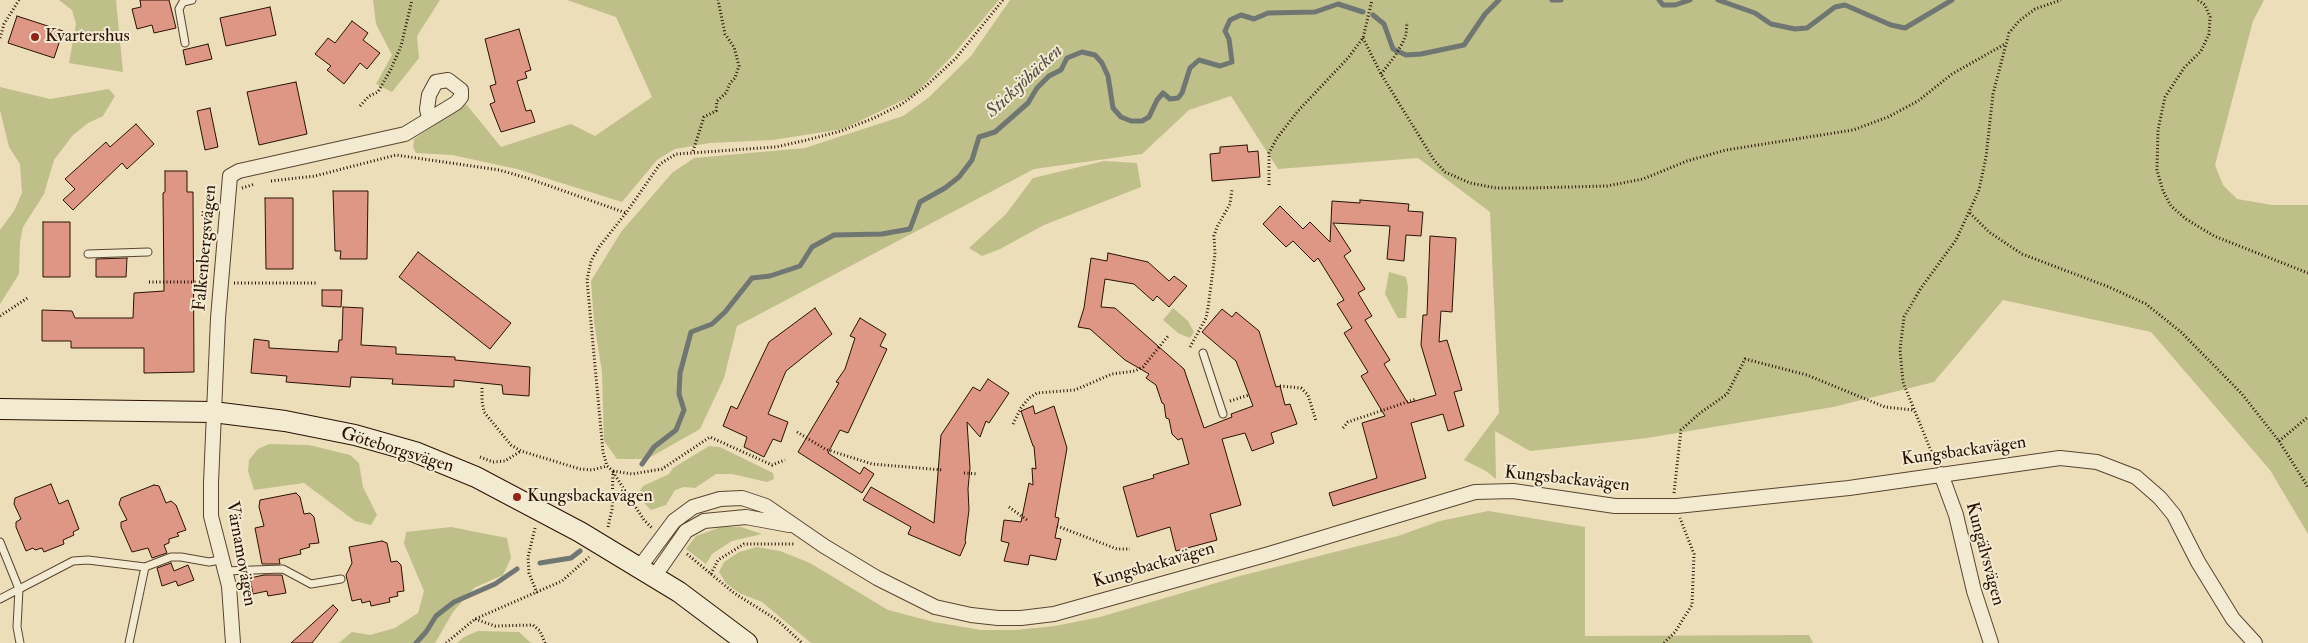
<!DOCTYPE html>
<html>
<head>
<meta charset="utf-8">
<style>
  body { margin:0 }
  canvas { display:block; background:#ecdeb9 }
</style>
</head>
<body>
<canvas width="2308" height="643"></canvas>
<script>
const ctx = document.querySelector('canvas').getContext('2d');
ctx.lineJoin = 'round';
function fill(path, color) {
  ctx.fillStyle = color;
  ctx.fill(path, 'evenodd');
}
function poly(rows) {
  const path = new Path2D();
  for (const r of rows) {
    path.moveTo(r[0], r[1]);
    for (let i = 2; i < r.length; i += 2) path.lineTo(r[i], r[i + 1]);
  }
  return path;
}
function trace(path, color, width, dash) {
  ctx.strokeStyle = color;
  ctx.lineWidth = width;
  ctx.lineCap = dash ? 'butt' : 'round';
  ctx.setLineDash(dash || []);
  ctx.stroke(path);
}
function drawText(font, color, halo, rows, align = 'center') {
  ctx.font = font + ' "IM FELL Double Pica",serif';
  ctx.lineWidth = 4;
  ctx.setLineDash([]);
  ctx.textBaseline = 'middle';
  ctx.strokeStyle = halo;
  ctx.fillStyle = color;
  for (const [text, x, y, turn = 0] of rows) {
    ctx.save();
    ctx.translate(x, y);
    ctx.rotate((+turn || 0) * Math.PI / 180);
    ctx.textAlign = isNaN(turn) ? turn : align;
    if (halo) ctx.strokeText(text, 0, 0);
    ctx.fillText(text, 0, 0);
    ctx.restore();
  }
}
const green = poly([
  [59,0,116,0,123,72,69,63,76,24,72,10],
  [373,0,440,0,417,36,419,58,392,92,376,84,392,55,376,24],
  [567,0,999,0,952,56,914,95,843,129,773,140,710,143,675,149,657,160,622,202,517,169,452,155,416,153,413,147,414,139,466,104,501,147,571,124,595,136,652,97,616,17],
  [1010,0,2264,0,2253,21,2215,165,2223,185,2237,199,2272,205,2308,205,2308,534,2270,470,2151,332,2003,300,1934,382,1833,407,1647,438,1530,451,1495,431,1496,479,1486,471,1464,460,1499,413,1490,212,1418,158,1278,169,1231,96,1189,110,1142,154,1034,169,737,326,724,378,700,429,647,459,617,459,604,441,602,372,594,322,591,281,621,232,672,173,694,158,805,148,903,116,928,98,971,56],
  [0,87,50,99,109,89,115,96,103,116,88,123,73,135,54,160,44,194,23,227,20,242,19,274,0,304,0,230,14,211,22,193,20,164,9,147,0,110],
  [1104,161,1137,163,1141,187,1044,225,1000,249,982,256,969,248,1006,214,1033,178],
  [1389,272,1406,277,1408,287,1406,318,1398,318,1385,294],
  [1173,308,1188,321,1194,332,1190,338,1178,333,1163,320],
  [269,444,309,445,350,455,359,463,363,487,377,515,371,525,355,521,304,483,254,490,248,471,249,460,258,449],
  [709,446,720,447,773,473,774,479,767,482,732,474,716,474,695,488,684,487,675,490,666,505,651,510,644,503,639,492,643,486,669,474,673,468],
  [1488,511,1585,527,1585,636,1809,635,1813,643,811,643,762,602,739,593,726,583,719,572,724,562,739,552,757,547,780,551,810,563,888,610,934,622,981,630,1015,630,1055,626,1100,617,1240,576,1398,536,1440,521],
  [451,527,507,538,511,558,503,575,474,588,453,612,435,643,339,643,352,632,370,635,395,628,418,613,424,591,404,544,406,532],
  [721,527,741,527,762,534,732,541,712,554,706,564,686,549,696,536],
  [478,631,519,632,531,643,457,643,464,637]
]);
const stream = poly([
  [1552,0,1561,0],
  [1659,0,1663,5,1675,5,1690,0],
  [1718,0,1755,13,1771,24,1795,29,1807,28,1835,7,1845,5,1891,25,1905,28,1952,0],
  [1373,15,1384,24,1393,49,1406,55,1421,54,1464,45,1485,14,1499,0],
  [642,464,654,447,676,430,684,410,679,394,680,373,691,332,712,324,725,312,752,278,770,276,800,266,812,247,834,235,882,234,910,229,920,202,945,188,959,177,972,160,979,137,995,132,1028,103,1037,88,1049,76,1061,70,1067,58,1082,52,1095,55,1102,63,1108,76,1113,108,1121,117,1131,121,1142,121,1149,117,1157,100,1163,93,1170,99,1178,98,1182,93,1190,68,1199,60,1220,66,1232,62,1229,39,1225,31,1230,20,1241,15,1254,19,1268,13,1315,12,1338,4,1363,12],
  [540,563,571,558,580,551],
  [416,643,426,632,436,616,454,602,495,584,517,569]
]);
const building = poly([
  [140,0,169,0,176,28,154,33,152,25,137,29,132,9,141,7,140,0],
  [270,7,276,35,226,46,220,18,270,7],
  [17,16,63,31,54,58,8,43,17,16],
  [352,21,368,33,363,40,380,53,367,69,360,63,344,84,327,70,331,66,315,54,328,38,335,43,352,21],
  [519,29,531,70,525,72,527,78,517,81,526,111,531,110,535,122,501,132,490,104,495,102,490,86,496,84,485,39,519,29],
  [208,44,212,59,186,65,183,50,208,44],
  [296,82,307,134,259,145,247,92,296,82],
  [210,108,218,147,205,150,197,111,210,108],
  [136,124,154,144,127,169,122,163,73,210,63,200,75,189,65,179,106,142,110,147,136,124],
  [1247,145,1248,152,1258,151,1260,177,1212,181,1210,154,1220,153,1220,147,1247,145],
  [165,171,187,171,187,192,193,192,194,372,144,373,144,348,71,348,71,341,42,341,42,310,72,311,75,318,133,318,134,293,164,291,163,193,165,192,165,171],
  [333,191,368,191,367,259,340,259,341,251,335,251,333,191],
  [265,198,293,198,293,269,266,269,265,198],
  [1360,200,1409,204,1408,211,1423,212,1421,236,1406,235,1404,261,1387,259,1390,226,1333,223,1351,251,1344,256,1365,289,1358,293,1372,316,1365,320,1390,360,1384,364,1408,403,1436,395,1421,345,1423,315,1427,315,1430,236,1456,238,1452,312,1441,311,1439,342,1447,340,1462,390,1454,392,1464,426,1448,431,1443,414,1411,423,1426,478,1333,506,1329,493,1377,478,1362,423,1385,416,1361,376,1368,372,1344,333,1352,328,1337,304,1344,300,1318,258,1314,262,1293,241,1286,247,1263,224,1280,206,1303,229,1310,222,1330,242,1332,201,1360,203,1360,200],
  [43,222,70,222,70,277,43,277,43,222],
  [418,252,511,323,490,349,399,277,418,252],
  [1108,253,1148,262,1169,281,1174,276,1187,286,1169,307,1157,296,1153,301,1134,284,1105,279,1101,307,1115,308,1184,369,1204,428,1232,417,1231,414,1253,406,1236,361,1202,332,1222,309,1232,317,1236,312,1259,331,1276,387,1280,386,1285,405,1290,404,1297,424,1271,433,1274,443,1252,451,1245,433,1222,439,1241,505,1210,514,1217,540,1176,551,1170,527,1137,537,1123,487,1154,478,1153,475,1189,464,1182,438,1178,440,1172,434,1169,419,1166,418,1164,404,1162,403,1156,385,1146,378,1149,374,1125,360,1090,329,1078,327,1084,308,1091,258,1107,261,1108,253],
  [127,258,126,277,96,277,96,259,127,258],
  [322,290,342,290,341,307,322,306,322,290],
  [343,307,363,308,361,345,396,347,396,354,455,357,455,360,530,367,529,396,503,394,502,385,454,380,454,387,392,384,393,379,351,377,350,387,286,382,287,376,251,373,254,339,269,341,269,348,338,352,339,340,342,340,343,307],
  [815,308,832,334,786,371,768,414,788,422,781,442,773,439,764,457,744,447,747,437,723,426,731,406,737,409,769,342,815,308],
  [860,318,886,334,880,346,887,349,848,433,840,430,828,453,860,474,864,467,874,474,862,493,798,452,839,383,836,382,845,369,855,338,850,336,860,318],
  [988,379,1009,393,989,423,986,421,980,437,967,422,970,468,968,489,969,510,965,541,966,542,960,556,908,534,911,527,863,500,871,487,934,523,941,435,973,387,980,391,988,379],
  [1033,406,1035,414,1054,406,1067,448,1055,517,1059,518,1055,538,1061,539,1056,560,1030,555,1028,565,1004,561,1009,543,1001,541,1004,520,1021,522,1029,483,1033,485,1032,468,1036,469,1034,446,1033,446,1021,411,1033,406],
  [51,484,59,504,68,500,79,529,73,532,74,535,63,540,64,544,44,552,42,548,35,550,33,548,26,551,16,527,16,522,21,519,14,504,15,498,51,484],
  [154,485,159,486,166,503,171,501,176,505,186,530,177,533,179,536,169,539,169,543,164,545,167,553,152,558,148,548,132,552,121,527,121,522,127,520,119,504,121,498,154,485],
  [296,493,300,497,304,514,310,513,314,517,319,543,309,544,310,547,300,550,301,554,279,559,280,564,262,564,255,528,264,526,259,507,260,500,296,493],
  [382,541,387,543,391,562,397,561,401,565,404,591,397,592,398,596,389,598,390,602,371,606,370,601,362,603,361,599,352,601,346,575,352,563,349,547,382,541],
  [171,563,174,571,188,565,194,580,178,586,176,581,162,586,157,568,171,563],
  [264,575,282,575,286,593,268,596,267,591,253,594,250,578,264,575],
  [333,605,338,610,312,643,291,643,333,605]
]);
const path = poly([
  [2198,0,2205,5,2210,17,2209,34,2201,51,2184,68,2165,97,2158,130,2157,170,2163,191,2171,206,2186,219,2214,236,2308,273],
  [0,38,4,24,19,0],
  [1363,38,1381,74,1434,160,1445,172,1470,183,1496,188,1530,188,1607,186,1643,179,1687,161,1726,150,1853,130,1888,117,1918,101,1952,74,2005,44],
  [1381,74,1395,56,1402,44,1406,35,1407,22],
  [360,106,369,96,378,92,391,69,401,46,412,0],
  [693,151,704,117,716,111,717,101,726,93,730,83,735,78,739,66,734,47,725,34,718,0],
  [271,181,315,176,396,155,499,170,527,178,626,213],
  [1269,185,1269,153,1277,138,1298,111,1348,58,1363,38,1372,0],
  [242,188,255,184],
  [1970,213,1989,232,2022,254,2109,287,2146,304,2181,332,2242,394,2279,441,2308,487],
  [149,282,208,282],
  [234,283,317,283],
  [0,316,29,297],
  [1190,347,1206,318,1208,308,1215,254,1214,236,1217,227,1230,204,1232,189],
  [1280,386,1301,388,1308,395,1316,421],
  [482,388,482,401,484,412,511,445,521,451,580,469,592,470,607,466],
  [1230,401,1249,395],
  [1013,424,1021,408,1029,398,1037,393,1075,390,1112,374,1135,371,1143,367,1168,336],
  [1343,428,1348,422,1416,399],
  [797,432,825,449,872,464,943,470],
  [2279,441,2308,417],
  [480,457,493,462,505,461,521,451],
  [1935,461,1903,382,1900,350,1904,317,1921,288,1956,240,1979,190,1986,157,1993,94,2009,33,2019,21,2035,9,2061,0],
  [613,471,632,474,662,469,710,437,772,465,785,460],
  [613,472,644,520,652,528],
  [964,473,978,474],
  [1674,493,1681,430,1700,413,1727,394,1745,359,1807,375,1885,407,1913,410],
  [1009,507,1027,520],
  [1057,526,1117,549,1130,549],
  [608,527,612,509,613,471,607,466,603,452,587,280,591,261,599,247,626,213,660,164,676,154,776,147,807,140,841,131,874,118,902,104,926,86,956,58,1003,0],
  [535,528,528,557,529,573,537,593],
  [687,554,734,593,777,620,802,643],
  [711,574,718,560,744,544,794,544],
  [475,619,495,626,533,625,540,631,545,643],
  [446,643,475,619,562,581,589,557],
  [1664,643,1675,632,1692,605,1694,554,1680,518]
]);
const lane = poly([
  [185,43,179,9,183,2,192,0],
  [88,254,148,252],
  [1203,353,1223,414],
  [0,542,19,589,17,627,20,643],
  [224,571,283,569,311,584,341,579],
  [0,599,73,561,88,560,145,567,171,557,181,557,209,562,220,560],
  [129,643,145,567]
]);
const street = poly([
  [1941,474,1956,515,1974,591,1991,643],
  [639,568,674,521,693,507,720,499,742,498,766,506,824,546,877,578,935,607,971,615,998,618,1021,618,1054,614,1269,554,1475,492,1513,491,1615,506,1677,506,1849,488,2060,458,2097,462,2136,477,2160,498,2174,515,2198,562,2233,619,2255,643],
  [654,577,686,531,704,521,746,517,789,525],
  [233,643,229,586,211,516,211,483,218,318,230,176,239,171,405,134,456,103,461,97,461,90,448,80,436,82,429,95,427,109,429,118]
]);
const secondary = poly([
  [0,409,213,412,285,421,355,435,415,452,476,477,580,532,679,592,747,643]
]);
const markers = [
  [35,37,5,"#8f2418"],
  [517,497,5,"#8f2418"]
];
const poiNames = [
  ["Kvartershus",45,37],
  ["Kungsbackavägen",527,497]
];
const streetNames = [
  ["Falkenbergsvägen",206,248,-85],
  ["Göteborgsvägen",397,451,17],
  ["Kungsbackavägen",1964,452,-8],
  ["Kungsbackavägen",1567,480,6],
  ["Värnamovägen",240,554,80],
  ["Kungälvsvägen",1984,554,75],
  ["Kungsbackavägen",1154,566,-16]
];
const waterNames = [
  ["Sticksjöbäcken",1025,82,-43]
];
fill(green, '#bfbf8a');
trace(stream, '#707671', 5);
fill(building, '#dd9784');
trace(building, '#2a1103', 1);
trace(lane, '#5a4430', 9);
trace(street, '#5a4430', 16);
trace(secondary, '#2a1103', 22);
trace(path, '#2a1103', 3, [1, 2.5]);
trace(lane, '#f3ead2', 7);
trace(street, '#f3ead2', 14);
trace(secondary, '#f3ead2', 20);
for (const [x, y, r, color] of markers) {
  const dot = new Path2D();
  dot.arc(x, y, r, 0, 2 * Math.PI);
  ctx.fillStyle = color;
  ctx.fill(dot);
  trace(dot, '#f3ead2', 2);
}
drawText('18px', '#2a1103', '#f3ead2', poiNames, 'left');
drawText('18px', '#2a1103', '#f3ead2', streetNames);
drawText('italic 19px', '#534c43', '#f3ead2', waterNames);
</script>
</body>
</html>
